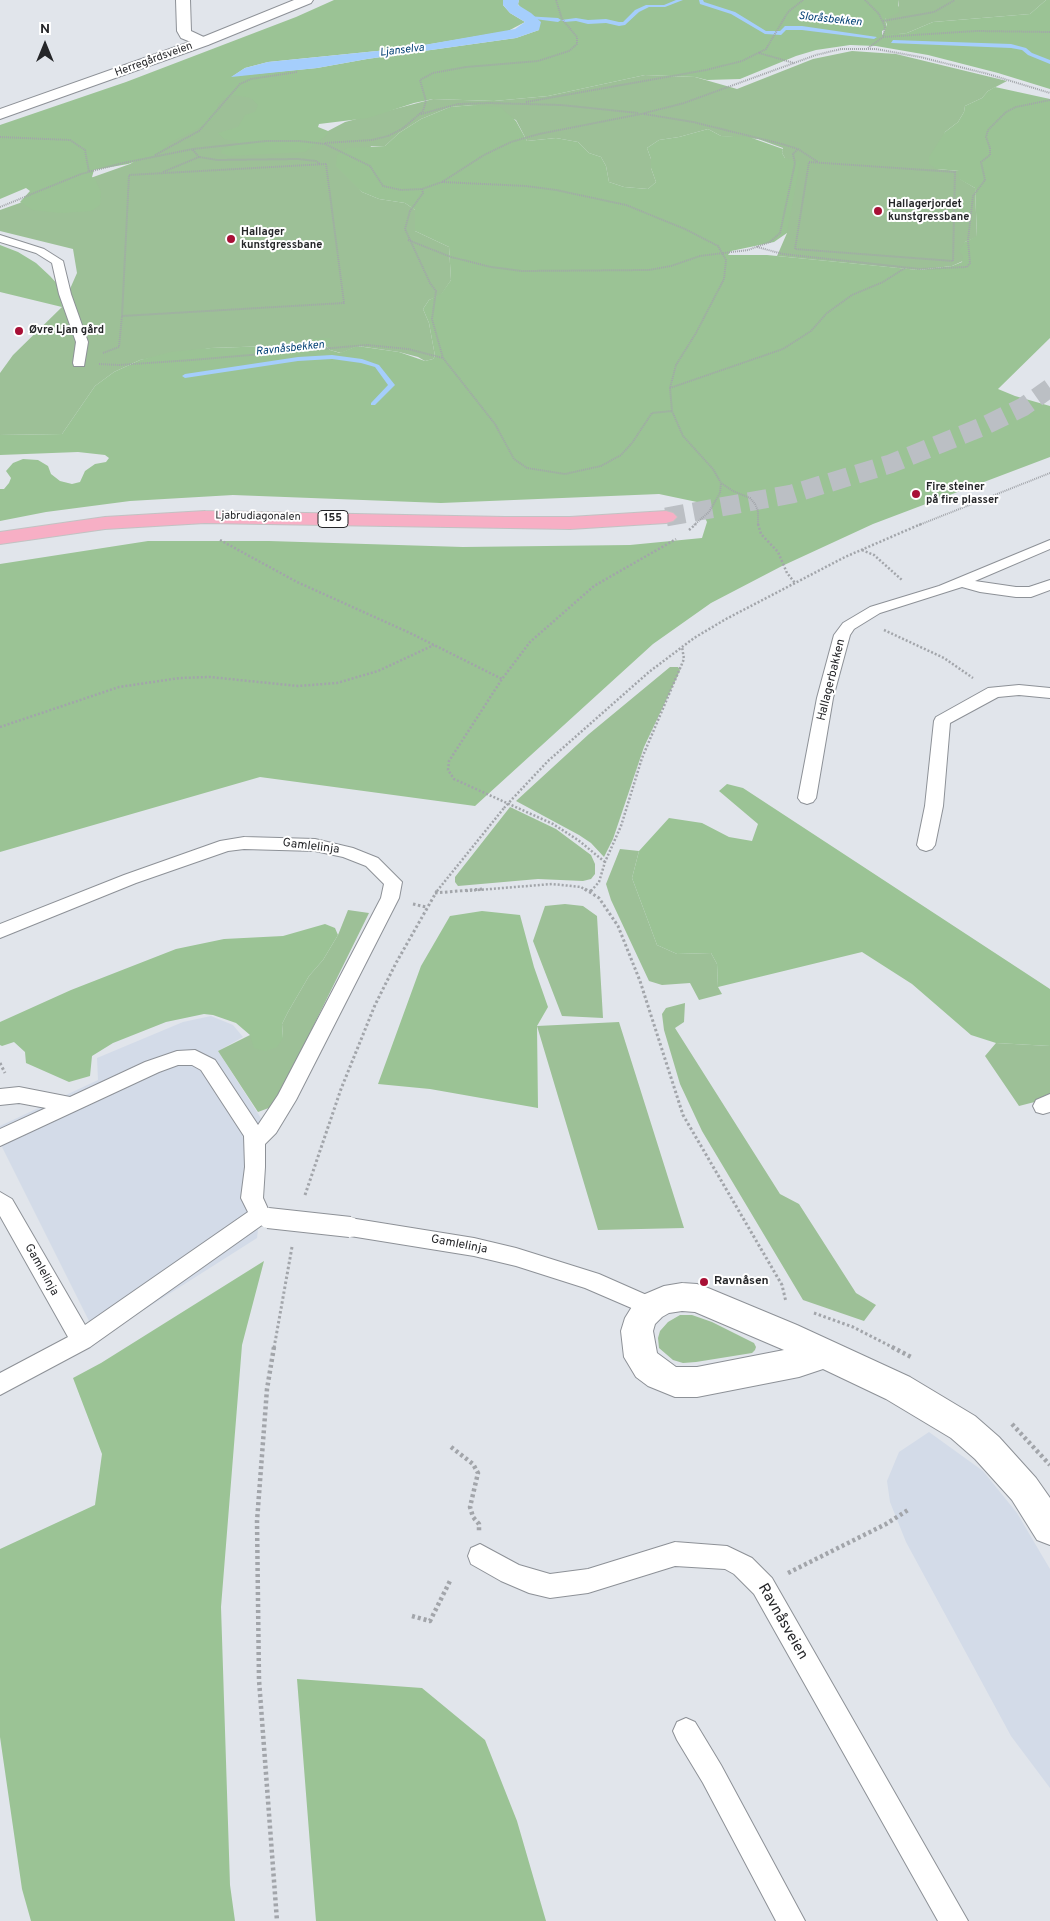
<!DOCTYPE html>
<html>
<head>
<meta charset="utf-8">
<style>
  body { margin:0 }
  #map { position:relative; width:1050px; height:1921px; overflow:hidden; background:#e1e5eb; font-family:Overpass,sans-serif }
  canvas { display:block }
  .north { position:absolute; left:20px; top:20px; width:50px; height:50px; -webkit-text-stroke:4px #fff; paint-order:stroke; rotate:0deg; font-size:14px; font-weight:700; line-height:20px; text-align:center; color:#252629 }
  .north::after { content:''; display:block; margin:auto; width:18px; height:22px; background:#252629; clip-path:polygon(50% 0,100% 100%,50% 72%,0 100%) }
</style>
</head>
<body>
<div id="map">
<canvas width="1050" height="1921"></canvas>
<div class="north">N</div>
</div>
<script>
const ctx = document.querySelector('canvas').getContext('2d');
ctx.lineJoin = 'round';
function fill(path, color) {
  ctx.fillStyle = color;
  ctx.fill(path, 'evenodd');
}
function poly(rows) {
  const path = new Path2D();
  for (const r of rows) {
    path.moveTo(r[0], r[1]);
    for (let i = 2; i < r.length; i += 2) path.lineTo(r[i], r[i + 1]);
  }
  return path;
}
function trace(path, color, width, dash) {
  ctx.strokeStyle = color;
  ctx.lineWidth = width;
  ctx.lineCap = dash ? 'butt' : 'round';
  ctx.setLineDash(dash || []);
  ctx.stroke(path);
}
function drawText(font, color, halo, rows, align = 'center') {
  ctx.font = font + ' Overpass,sans-serif';
  ctx.lineWidth = 4;
  ctx.setLineDash([]);
  ctx.textBaseline = 'middle';
  ctx.strokeStyle = halo;
  ctx.fillStyle = color;
  for (const [text, x, y, turn = 0] of rows) {
    ctx.save();
    ctx.translate(x, y);
    ctx.rotate((+turn || 0) * Math.PI / 180);
    ctx.textAlign = isNaN(turn) ? turn : align;
    if (halo) ctx.strokeText(text, 0, 0);
    ctx.fillText(text, 0, 0);
    ctx.restore();
  }
}
const built = poly([
  [211,1016,233,1025,243,1037,218,1051,264,1123,265,1172,257,1238,98,1339,0,1143,0,1126,98,1080,97,1058,183,1022],
  [929,1432,983,1471,1017,1513,1050,1569,1050,1788,1011,1736,906,1542,890,1502,887,1481,899,1452]
]);
const green = poly([
  [898,0,1046,0,1030,14,933,22,907,33,882,36,887,25,885,19,899,6],
  [852,51,896,54,1007,81,988,91,982,98,965,106,964,112,958,122,945,132,937,169,959,171,960,179,975,188,977,237,965,242,963,261,952,266,918,270,777,256,787,233,785,158,782,153,783,148,758,139,721,136,708,129,679,137,659,140,647,148,651,159,651,168,656,182,648,189,624,187,609,182,606,166,601,157,589,153,578,142,556,138,527,141,516,120,474,105,450,107,421,119,399,133,385,146,371,146,356,184,362,192,379,199,405,203,415,210,415,231,449,247,451,280,441,295,429,300,423,309,429,323,435,356,433,359,425,361,418,357,399,352,358,346,341,353,330,350,326,346,313,339,300,345,211,348,140,360,114,372,95,386,62,434,0,435,0,373,13,355,62,307,77,273,73,249,0,231,0,210,130,164,178,135,224,97,237,93,292,102,248,139,328,131,345,122,433,99,494,101,548,96,645,75,695,77,737,89,813,59],
  [670,667,678,667,680,670,678,675,644,747,613,839,604,857,591,843,579,835,516,801,589,734],
  [510,807,556,829,591,855,595,864,595,874,591,879,583,881,538,879,458,886,455,882,455,877],
  [620,849,639,851,632,878,657,945,677,954,711,953,717,964,718,987,722,994,699,1000,690,983,662,985,649,981,611,900,606,884],
  [565,904,583,906,597,916,603,1018,562,1016,533,941,545,906],
  [348,910,369,913,274,1106,258,1112,218,1051,250,1035,283,1038,282,1024,288,1012,309,976,323,960,338,935],
  [685,1003,684,1022,675,1028,780,1194,799,1204,856,1293,876,1305,864,1321,803,1300,702,1131,680,1084,664,1030,662,1014,666,1008],
  [619,1022,684,1228,598,1230,537,1026],
  [996,1043,1050,1046,1050,1098,1019,1106,985,1056],
  [680,1315,692,1315,712,1322,754,1343,756,1347,755,1350,752,1353,696,1362,683,1363,673,1360,659,1348,658,1338,660,1331,668,1322]
]);
const forest = poly([
  [334,0,503,0,503,5,510,13,525,22,508,31,407,48,268,62,245,68,233,76,317,68,367,59,516,38,539,30,518,4,519,0,898,0,899,12,885,19,887,28,882,31,882,35,907,33,933,22,1030,14,1046,0,1050,0,1050,89,998,73,928,55,876,46,850,45,816,50,796,56,740,79,707,80,695,77,645,75,548,96,494,101,433,99,414,103,368,118,319,124,318,127,328,131,328,134,305,152,230,156,221,153,222,149,239,144,236,141,224,139,218,133,238,127,245,115,255,112,258,105,251,98,234,95,225,98,218,104,216,115,209,123,169,143,160,153,128,164,94,170,92,177,96,181,101,192,100,205,91,211,61,213,33,210,20,202,30,191,26,188,0,199,0,125,126,82,296,17],
  [995,87,1050,99,1050,338,998,389,1015,396,1050,406,1050,457,873,524,782,566,711,603,653,644,475,806,260,777,0,852,0,564,148,541,269,541,463,547,630,545,702,538,707,522,697,502,659,494,441,503,233,495,130,501,46,512,0,521,0,489,4,489,9,483,11,478,6,471,13,463,23,459,38,460,48,466,51,474,60,481,72,484,80,482,85,471,95,464,106,462,109,458,105,455,78,452,0,455,0,435,62,434,95,386,114,372,140,360,171,352,211,348,300,345,313,339,330,338,331,342,326,346,330,350,340,353,357,346,399,352,425,361,433,359,435,356,429,323,423,309,429,300,441,294,451,280,449,247,415,231,415,210,405,203,379,199,362,192,336,166,337,155,347,148,385,146,399,133,421,119,450,107,474,105,500,107,516,121,527,141,556,138,578,142,589,153,601,157,606,166,609,182,624,187,648,189,656,182,651,168,651,159,647,148,659,140,679,137,708,129,721,136,749,137,783,149,782,153,785,158,800,162,787,233,774,242,731,251,728,255,767,255,919,270,952,266,962,262,963,256,959,251,965,242,977,236,975,188,959,179,959,171,937,169,929,164,929,157,945,132,958,122,964,112,965,106,982,98,988,91],
  [0,245,18,252,36,263,50,276,61,288,62,307,0,292],
  [727,784,743,788,1050,989,1050,1046,996,1043,971,1035,912,984,862,952,718,987,717,964,711,953,677,954,657,945,632,878,639,851,669,818,702,823,729,837,752,841,758,824,719,791],
  [482,911,520,915,534,967,548,1007,537,1026,538,1108,430,1089,378,1084,421,966,450,916],
  [325,924,335,928,338,935,323,960,309,976,288,1012,282,1024,283,1038,277,1047,265,1051,254,1048,250,1035,236,1023,213,1015,204,1014,166,1022,113,1043,92,1056,90,1076,69,1082,26,1063,25,1052,14,1042,2,1046,0,1045,0,1022,71,990,176,949,224,939,283,936],
  [264,1261,242,1345,221,1607,230,1885,235,1921,31,1921,22,1889,0,1737,0,1549,95,1505,102,1454,73,1378,101,1363],
  [297,1679,422,1688,485,1740,517,1821,546,1921,316,1921]
]);
const water = poly([
  [503,0,519,0,518,5,531,13,541,22,539,30,516,38,367,59,317,68,231,77,245,68,268,62,407,48,515,29,525,22,510,13,503,5]
]);
const stream = poly([
  [676,0,683,0,665,7,649,7,639,12,625,25,619,26,606,23,588,24,576,21,564,22,561,20,576,18,588,20,606,19,619,22,623,22,635,10,646,5,664,5,676,0],
  [699,0,703,0,704,2,735,12,766,31,780,31,785,26,802,26,877,37,874,39,802,30,786,30,781,35,765,34,731,14,700,4,699,0],
  [525,16,558,18,561,20,558,22,527,18,525,16],
  [893,40,1011,44,1026,48,1032,53,1050,60,1050,64,1028,55,1022,50,1011,48,891,43,893,40],
  [332,355,362,359,379,365,395,385,375,405,371,405,371,403,388,385,375,367,361,363,332,359,298,361,185,378,182,376,185,374,298,357,332,355]
]);
const primaryTunnel = poly([
  [666,517,792,494,890,464,984,426,1023,407,1050,388]
]);
const pathFar3 = poly([
  [865,0,879,14,885,27,883,37,868,48],
  [883,21,934,12,955,0],
  [883,37,976,31,1050,32],
  [759,53,794,63],
  [526,102,706,70,742,61,766,49,788,12,803,0],
  [421,114,458,104,489,103,561,105,638,113],
  [644,114,693,122,782,144,798,149,818,162],
  [0,137,70,140,85,150,89,172],
  [325,143,372,140,388,136,402,129,423,111,426,101,420,80,433,73,466,67,538,61,569,51,577,44,577,37,562,19,556,0],
  [193,150,199,157,217,160,298,159,316,161,320,164],
  [155,155,199,131,240,84,251,79,297,72],
  [809,162,955,172,953,261,795,249,809,162],
  [326,164,344,303,122,316,129,175,326,164],
  [163,172,199,157],
  [442,182,526,186,556,190,626,205,685,229,718,246,726,260,724,279,696,333,676,365,670,388,672,411,683,436,713,469,721,483,733,491,750,498,755,504,758,511,758,525],
  [422,189,423,193,410,211,405,229,430,283,436,291,432,319,443,358,495,424,514,459,527,468,565,474,601,466,621,455,632,443,652,413,672,411],
  [0,207,81,174,123,163,193,149,266,141,299,141,325,144,370,166,383,186,401,190,422,189,442,182,484,155,511,142,539,134,641,114,684,103,816,55,841,49,876,49,920,57,988,74,1050,93],
  [408,240,451,257,491,267,522,271,649,270,671,266,700,256,748,250,770,242,780,233,795,163,793,154,798,149],
  [757,247,783,254,920,269,967,267,970,263,968,240,973,196,985,180,981,162,990,155,990,148,986,137,988,130,1006,112,1016,107,1050,100],
  [103,353,119,347,122,316],
  [99,364,119,365,192,360,367,345,408,349,443,358],
  [670,388,783,349,811,331,827,313,852,295,883,282,905,268],
  [694,525,709,512,720,493,721,483],
  [919,525,1050,473]
]);
const pathFar2 = poly([
  [758,524,761,534,778,552,787,573,795,583],
  [689,530,696,524],
  [220,540,297,582,410,633,502,679],
  [862,550,874,555,902,580],
  [884,630,944,658,973,678],
  [0,727,119,687,180,678,210,677,298,686,337,683,378,671,434,645],
  [515,796,548,761,649,672,694,638,726,619,845,557,921,524],
  [605,862,578,840,553,824,454,779,448,770,449,761,502,679,530,642,594,586,676,539],
  [437,891,504,808],
  [466,891,552,884,581,887,587,891],
  [591,891,599,882,605,862,621,826,642,758,684,659,682,647]
]);
const pathFar1 = poly([
  [585,889,599,898,618,926,640,981,683,1115,782,1285,786,1302],
  [590,892,592,889],
  [435,893,482,889],
  [413,904,426,907],
  [0,1063,5,1073],
  [305,1195,341,1089,375,1005,396,963,438,889],
  [814,1313,853,1327,894,1348],
  [274,1348,292,1247]
]);
const path = poly([
  [274,1347,267,1389,257,1521,259,1680,277,1921],
  [892,1347,911,1357],
  [1012,1424,1050,1465],
  [451,1447,473,1464,478,1473,470,1507,473,1517,479,1524,479,1531],
  [788,1573,886,1524,908,1510],
  [412,1616,430,1621,451,1579]
]);
const lane = poly([
  [0,235,44,249,63,261,71,294,88,342,84,366,74,366,73,363,76,342,59,294,52,263,36,253,0,242,0,235],
  [1050,540,1050,549,975,581,1016,587,1029,587,1050,580,1050,590,1031,597,1016,597,980,592,962,587,880,613,854,629,850,635,833,698,816,798,813,802,807,804,801,802,798,798,817,698,834,635,843,623,870,607,939,586,1050,540],
  [1019,685,1050,688,1050,698,1019,695,998,697,950,723,943,806,935,845,932,849,926,851,920,849,917,845,925,806,934,721,936,717,988,688,1019,685],
  [244,837,315,839,353,848,378,858,402,882,399,898,296,1100,276,1133,265,1144,265,1167,263,1198,268,1209,276,1212,279,1218,276,1224,268,1227,262,1225,90,1347,0,1395,0,1373,68,1337,0,1216,0,1192,12,1199,85,1325,248,1212,241,1198,245,1167,244,1136,201,1070,192,1065,178,1065,159,1072,0,1146,0,1129,46,1108,19,1103,0,1105,0,1089,19,1087,70,1097,145,1062,177,1051,195,1050,215,1060,258,1125,278,1095,381,898,384,884,366,866,343,857,315,851,244,849,228,851,136,883,0,938,0,924,124,875,220,841,244,837],
  [1050,1094,1050,1112,1043,1114,1036,1112,1033,1106,1036,1100,1050,1094],
  [350,1218,474,1238,516,1248,599,1274,658,1300,661,1307,658,1314,650,1316,585,1288,516,1266,474,1256,350,1236,342,1233,339,1227,342,1221,350,1218],
  [675,1542,727,1546,752,1558,772,1578,968,1921,938,1921,754,1594,734,1574,725,1569,675,1566,588,1593,550,1598,529,1593,501,1581,471,1564,468,1556,471,1548,480,1544,519,1565,550,1574,588,1569,675,1542],
  [686,1718,695,1722,721,1765,805,1921,776,1921,703,1783,677,1740,673,1731,677,1722,686,1718]
]);
const street = poly([
  [176,0,190,0,191,31,208,39,210,42,208,45,198,45,181,38,177,31,176,0],
  [682,1283,697,1284,708,1288,797,1325,910,1377,975,1416,999,1437,1036,1478,1050,1498,1050,1545,1037,1540,1012,1500,975,1459,951,1438,886,1399,823,1369,799,1377,697,1397,675,1397,648,1386,636,1377,624,1357,621,1331,625,1318,638,1297,664,1286,682,1283],
  [682,1311,695,1312,784,1350,697,1367,676,1367,657,1353,653,1331,655,1324,662,1317,669,1313,682,1311]
]);
const secondary = poly([
  [294,0,313,0,311,3,208,45,0,119,0,109,198,39,294,0]
]);
const primary = poly([
  [205,511,505,517,570,517,666,511,673,513,677,517,673,521,666,523,570,529,205,523,105,529,0,544,0,532,105,517,205,511]
]);
const pathBridge = poly([
  [504,808,515,796]
]);
const laneBridge = poly([
  [268,1218,350,1227]
]);
const markers = [
  [878,211,5,"#a81036"],
  [231,239,5,"#a81036"],
  [19,331,5,"#a81036"],
  [916,494,5,"#a81036"],
  [704,1282,5,"#a81036"]
];
const farWaternames = [
  ["Sloråsbekken",830,20,6],
  ["Ljanselva",402,51,-7],
  ["Ravnåsbekken",290,349,-6]
];
const farStreetnames = [
  ["Herregårdsveien",154,60,-20],
  ["Ljabrudiagonalen",258,517,1]
];
const farPoinames = [
  ["Hallagerjordet",888,205],
  ["kunstgressbane",888,218],
  ["Hallager",241,233],
  ["kunstgressbane",241,246],
  ["Øvre Ljan gård",29,331],
  ["Fire steiner",926,488],
  ["på fire plasser",926,501]
];
const shields = [
  [333,519,30]
];
const shieldNames = [
  ["155",333,519]
];
const streetNames = [
  ["Hallagerbakken",832,680,-76],
  ["Gamlelinja",311,847,7],
  ["Gamlelinja",459,1245,11],
  ["Gamlelinja",41,1270,61]
];
const poiNames = [
  ["Ravnåsen",714,1282]
];
const nearStreetnames = [
  ["Ravnåsveien",782,1622,60]
];
fill(built, '#d3dbe8');
fill(green, '#9dc097');
fill(forest, '#9bc395');
fill(water, '#a5cefc');
fill(stream, '#a5cefc');
trace(primaryTunnel, '#bbbfc4', 19, [19, 9]);
trace(lane, '#8d9197', 2);
trace(street, '#8d9197', 2);
trace(secondary, '#8d9197', 2);
trace(primary, '#c2c2c3', 2);
trace(pathFar3, '#a2a5aa', 2, [1, 1]);
trace(pathFar2, '#a2a5aa', 2.5, [2, 2]);
trace(pathFar1, '#a2a5aa', 3, [2.5, 2.5]);
trace(path, '#a2a5aa', 4.5, [3, 3]);
fill(lane, '#fff');
fill(street, '#fff');
fill(secondary, '#fff');
fill(primary, '#f7afc5');
trace(laneBridge, '#8d9197', 22, []);
trace(pathBridge, '#a2a5aa', 2.5, [2, 2]);
trace(laneBridge, '#fff', 20);
for (const [x, y, r, color] of markers) {
  const dot = new Path2D();
  dot.arc(x, y, r, 0, 2 * Math.PI);
  ctx.fillStyle = color;
  ctx.fill(dot);
  trace(dot, '#fff', 2);
}
drawText('italic 11px', '#003f74', '#fff', farWaternames);
drawText('11px', '#252629', '#fff', farStreetnames);
drawText('bold 11px', '#252629', '#fff', farPoinames, 'left');
for (const [x, y, w] of shields) {
  const box = new Path2D();
  box.roundRect(x - w / 2, y - 8.5, w, 17, 4);
  ctx.fillStyle = '#fff';
  ctx.fill(box);
  trace(box, '#252629', 1);
}
drawText('bold 11px', '#252629', null, shieldNames);
drawText('12px', '#252629', '#fff', streetNames);
drawText('bold 12px', '#252629', '#fff', poiNames, 'left');
drawText('15px', '#252629', '#fff', nearStreetnames);
</script>
</body>
</html>
